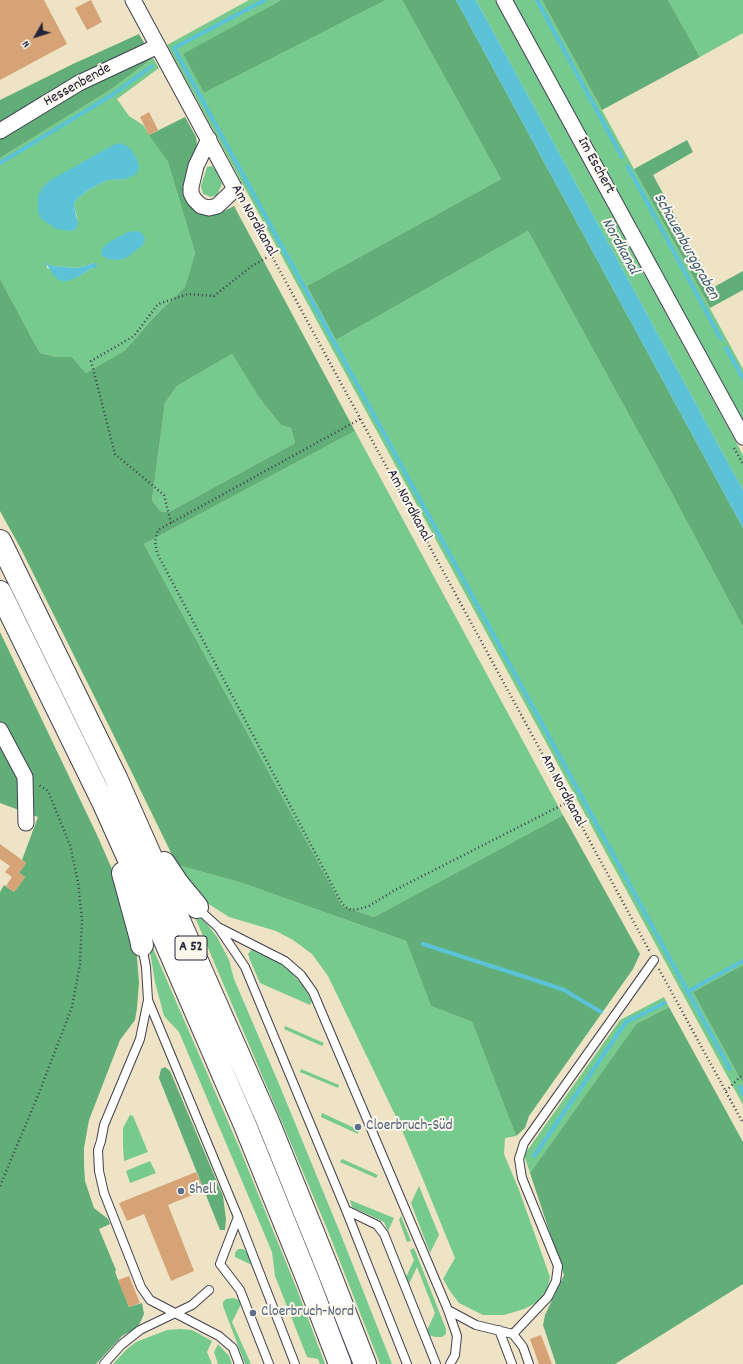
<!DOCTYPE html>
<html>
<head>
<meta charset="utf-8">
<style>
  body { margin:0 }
  #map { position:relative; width:743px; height:1364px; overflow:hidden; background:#eee3c4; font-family:Dekko,sans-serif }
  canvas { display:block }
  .north { position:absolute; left:16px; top:16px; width:40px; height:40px; -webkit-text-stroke:3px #fbf7ec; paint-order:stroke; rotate:231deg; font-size:11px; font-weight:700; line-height:16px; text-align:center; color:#22223b }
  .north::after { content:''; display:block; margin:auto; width:14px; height:18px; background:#22223b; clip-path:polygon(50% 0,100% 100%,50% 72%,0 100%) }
</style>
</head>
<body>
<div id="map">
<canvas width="743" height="1364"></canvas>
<div class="north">N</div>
</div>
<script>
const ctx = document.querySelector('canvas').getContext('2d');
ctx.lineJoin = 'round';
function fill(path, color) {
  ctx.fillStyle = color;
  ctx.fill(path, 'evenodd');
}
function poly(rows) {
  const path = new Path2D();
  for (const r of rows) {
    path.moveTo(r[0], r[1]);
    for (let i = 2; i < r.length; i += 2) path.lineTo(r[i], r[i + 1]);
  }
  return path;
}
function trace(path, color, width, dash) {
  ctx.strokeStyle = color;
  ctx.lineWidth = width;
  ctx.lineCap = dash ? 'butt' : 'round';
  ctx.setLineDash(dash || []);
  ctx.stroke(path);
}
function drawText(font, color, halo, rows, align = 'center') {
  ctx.font = font + ' Dekko,sans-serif';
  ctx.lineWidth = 4;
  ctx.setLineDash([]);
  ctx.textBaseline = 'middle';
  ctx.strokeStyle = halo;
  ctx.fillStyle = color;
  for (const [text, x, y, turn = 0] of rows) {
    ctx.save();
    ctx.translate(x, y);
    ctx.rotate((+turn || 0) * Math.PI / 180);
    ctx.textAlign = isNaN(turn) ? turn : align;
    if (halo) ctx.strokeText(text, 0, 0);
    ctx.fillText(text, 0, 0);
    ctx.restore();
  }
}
const green = poly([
  [249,0,281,0,184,54,204,93,386,0,402,0,501,179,307,286,336,340,528,231,663,477,743,627,743,965,693,992,743,1084,743,1105,167,45],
  [476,0,495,0,743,455,743,490],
  [511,0,542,0,743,369,743,425],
  [668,0,743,0,743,33,700,57],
  [153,58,159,68,117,99,129,116,143,125,168,162,195,253,185,287,154,317,125,350,86,373,72,357,57,357,40,353,0,279,0,158,110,90],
  [126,179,109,180,101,183,87,191,76,200,74,205,78,220,49,181],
  [47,263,52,266,78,268,94,263,95,268,90,269,78,277,47,268],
  [212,166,219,173,222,184,217,195,211,197,203,194,201,186,207,167],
  [232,354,260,399,281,425,291,428,295,443,169,512,160,511,152,500,165,403,177,386],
  [355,431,563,815,374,917,342,906,144,544],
  [177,865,239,882,406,941,431,1006,472,1022,516,1136,505,1138,504,1154,519,1190,550,1277,547,1290,538,1302,524,1309,504,1315,483,1315,459,1303,450,1291,443,1279,455,1258,422,1177,398,1121,328,976,312,954,293,940,276,931,229,917,204,901],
  [192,910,207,924,217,937,229,960,234,979,279,1084,341,1235,392,1364,380,1364,328,1231],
  [149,946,152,946,239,1147,298,1292,325,1364,320,1364,318,1359,307,1357,275,1276,272,1252,179,1032,164,1016,155,982],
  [252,949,257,950,278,962,293,974,303,986,312,1001,310,1005,260,983,250,960,248,954],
  [664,997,669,1007,636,1024,530,1173,524,1155,620,1020],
  [285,1026,324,1043,322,1046,284,1029],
  [301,1069,339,1085,338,1088,300,1072],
  [322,1113,359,1130,358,1134,321,1117],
  [130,1115,133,1116,148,1152,124,1161,123,1146,123,1128],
  [342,1159,378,1175,376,1178,340,1162],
  [150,1161,156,1173,130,1183,126,1171],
  [419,1186,439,1235,430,1253,411,1203],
  [350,1200,394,1218,388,1231,384,1222,352,1207],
  [401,1216,411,1241,407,1242,399,1220],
  [414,1248,446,1329,446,1334,442,1337,435,1337,429,1335,427,1330,435,1313,417,1267,409,1284,406,1277,414,1260,410,1250],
  [238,1249,243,1249,247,1252,252,1265,235,1257,235,1253],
  [233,1298,239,1300,241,1304,232,1322,251,1364,245,1364,223,1306,223,1302,226,1299],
  [180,1329,192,1330,212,1341,207,1352,212,1364,113,1364,126,1350,136,1342,167,1330],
  [218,1344,229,1356,232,1364,218,1364,214,1352]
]);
const forest = poly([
  [281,0,386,0,204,93,183,54],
  [402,0,456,0,743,528,743,627,663,477,528,231,336,340,307,286,501,179],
  [542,0,668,0,700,57,602,110],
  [139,34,153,58,110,90,0,158,0,100,73,64],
  [185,117,196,137,197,146,187,183,215,213,222,212,234,206,355,431,144,544,342,906,374,917,563,815,640,954,633,969,529,1116,525,1128,516,1136,472,1022,431,1006,406,941,239,882,177,865,113,734,21,549,0,511,0,279,40,353,57,357,72,357,86,373,125,350,154,317,185,287,195,253,168,162,149,135],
  [232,354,260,399,281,425,291,428,295,443,169,512,160,511,152,500,165,403,177,386],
  [687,140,693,152,653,175,714,287,743,271,743,290,710,308,634,169],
  [0,632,97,835,119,885,136,946,139,982,137,1008,135,1020,120,1040,89,1120,84,1148,84,1165,85,1181,94,1208,108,1219,110,1224,99,1229,116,1270,115,1272,129,1307,142,1303,144,1314,140,1323,135,1329,122,1336,96,1364,0,1364,0,892,4,885,14,892,25,877,19,873,26,863,22,860,38,817,0,803],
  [743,965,743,1084,693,992],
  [669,1007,743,1142,743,1284,615,1364,556,1364,543,1325,545,1315,564,1275,530,1173,636,1024],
  [165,1067,170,1071,223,1196,226,1219,225,1230,220,1230,159,1078,161,1069]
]);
const water = poly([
  [456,0,476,0,743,490,743,528],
  [121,143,127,146,132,151,137,159,139,166,138,171,136,174,126,179,109,180,101,183,87,191,76,200,74,205,78,224,75,230,68,231,57,229,41,219,38,212,38,197,42,188,49,181,113,145],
  [138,231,143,234,145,240,142,246,126,258,117,260,108,259,101,255,102,249,106,244,128,232],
  [45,262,52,266,78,268,94,263,97,263,97,265,95,268,90,269,78,277,64,282,56,278]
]);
const stream = poly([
  [265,0,174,48,730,1069],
  [537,0,622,157],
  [0,163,112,95,152,66],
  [628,167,721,339],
  [726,348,743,378],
  [423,944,550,985,564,990,601,1012],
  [687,992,743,961],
  [740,1087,743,1094],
  [534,1156,626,1022,665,1003]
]);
const building = poly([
  [0,0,44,0,67,44,0,80],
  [91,0,102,22,87,30,75,8],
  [149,112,158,130,149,135,140,117],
  [0,844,26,863,19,873,25,877,14,892,6,886,12,877,5,872,10,866,0,859],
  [196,1172,204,1190,168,1205,194,1271,171,1281,144,1214,127,1221,119,1203],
  [129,1276,140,1303,129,1307,118,1280],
  [541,1335,552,1364,539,1364,530,1339]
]);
const path = poly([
  [242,201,650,952],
  [360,419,158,530,155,542,157,553,340,900,344,906,351,910,359,909,369,906,395,890,568,802],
  [734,448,743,464],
  [171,523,164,495,115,454,91,361,134,336,158,304,188,294,214,296,252,266,271,255],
  [659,969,743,1123],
  [726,1091,743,1074],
  [0,1186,39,1093,72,1007,80,964,82,920,78,882,70,845,48,791,39,785]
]);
const service = poly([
  [197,908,218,927,245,967,346,1210,407,1364],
  [218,927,285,961,301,975,313,992,448,1310,457,1336,455,1355,450,1364],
  [142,946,146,967,148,1000,140,1039,104,1125,101,1141,98,1150,99,1171,104,1193,141,1287,150,1300,219,1336,233,1348,239,1364],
  [148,1000,238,1217,295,1364],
  [346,1210,377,1225,384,1234,436,1364],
  [238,1217,220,1264,240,1290,269,1364],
  [448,1310,476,1325,513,1334,523,1347,529,1364],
  [499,1330,512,1364],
  [513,1334,548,1297,556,1281,558,1266,522,1178,519,1159,524,1143,654,960],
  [104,1364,121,1345,140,1330,192,1305,209,1290]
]);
const minor = poly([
  [133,0,235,189,217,206,209,208,201,206,194,199,191,193,191,187,196,166,209,139],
  [504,0,743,437],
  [0,131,79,83,158,46],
  [0,730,25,777,26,823]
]);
const motorway = poly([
  [0,541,116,778,267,1119,327,1267,365,1364],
  [0,592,104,804,153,913,245,1125,307,1278,340,1364],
  [164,863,178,884,197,907],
  [123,873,141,939,142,945]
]);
const markers = [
  [358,1127,4,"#5c6f8a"],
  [181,1191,4,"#5c6f8a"],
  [253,1313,4,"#5c6f8a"]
];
const shields = [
  [191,948,32]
];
const shieldNames = [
  ["A 52",191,948]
];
const streetNames = [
  ["Hessenbende",78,86,-29],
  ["Im Eschert",595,166,61],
  ["Am Nordkanal",253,221,61],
  ["Am Nordkanal",408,506,62],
  ["Am Nordkanal",562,791,62]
];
const serviceNames = [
  ["Cloerbruch-Süd",366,1127],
  ["Shell",189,1191],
  ["Cloerbruch-Nord",261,1313]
];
const waterNames = [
  ["Nordkanal",619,247,61],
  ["Schauenburggraben",685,247,61]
];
fill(green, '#77ca8d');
fill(forest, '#61ae78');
fill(water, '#5bc2d8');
trace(stream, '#5bc2d8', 4);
fill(building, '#d5a375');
trace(service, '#413f50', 10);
trace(minor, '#413f50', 17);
trace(motorway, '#413f50', 24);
trace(path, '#413f50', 2.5, [1, 3]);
trace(service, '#fff', 8);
trace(minor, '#fff', 15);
trace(motorway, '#fff', 22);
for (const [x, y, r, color] of markers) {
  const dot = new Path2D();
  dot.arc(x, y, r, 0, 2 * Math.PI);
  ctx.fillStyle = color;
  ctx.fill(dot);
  trace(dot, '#fbf7ec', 1.5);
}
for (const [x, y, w] of shields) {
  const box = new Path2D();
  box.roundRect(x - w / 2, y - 12, w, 24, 3);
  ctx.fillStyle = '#fbf7ec';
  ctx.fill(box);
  trace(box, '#22223b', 1);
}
drawText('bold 14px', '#22223b', null, shieldNames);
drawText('15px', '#22223b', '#fbf7ec', streetNames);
drawText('15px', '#4e5e75', '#fbf7ec', serviceNames, 'left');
drawText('italic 16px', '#365a72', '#fbf7ec', waterNames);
</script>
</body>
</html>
